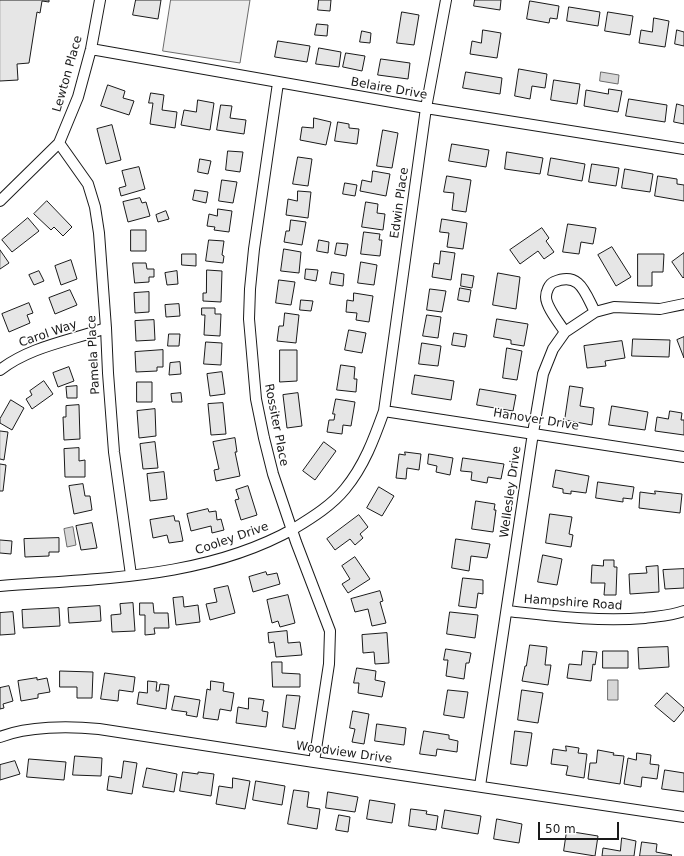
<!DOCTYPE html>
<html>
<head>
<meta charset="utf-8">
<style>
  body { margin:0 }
  #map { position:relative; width:684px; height:856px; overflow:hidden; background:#fff; font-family:"DejaVu Sans",sans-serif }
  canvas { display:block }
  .scale { position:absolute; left:538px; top:822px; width:81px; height:18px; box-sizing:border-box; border:2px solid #1a1a1a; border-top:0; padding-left:5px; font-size:12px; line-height:14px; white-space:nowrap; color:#1a1a1a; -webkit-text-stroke:3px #fff; paint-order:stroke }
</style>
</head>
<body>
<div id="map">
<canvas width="684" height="856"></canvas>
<div class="scale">50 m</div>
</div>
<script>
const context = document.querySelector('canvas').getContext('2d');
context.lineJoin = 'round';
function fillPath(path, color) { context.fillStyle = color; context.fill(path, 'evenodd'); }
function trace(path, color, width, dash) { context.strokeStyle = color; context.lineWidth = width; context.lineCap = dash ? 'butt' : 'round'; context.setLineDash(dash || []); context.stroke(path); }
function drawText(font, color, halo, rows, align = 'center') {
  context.font = font + ' "DejaVu Sans",sans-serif'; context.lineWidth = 3; context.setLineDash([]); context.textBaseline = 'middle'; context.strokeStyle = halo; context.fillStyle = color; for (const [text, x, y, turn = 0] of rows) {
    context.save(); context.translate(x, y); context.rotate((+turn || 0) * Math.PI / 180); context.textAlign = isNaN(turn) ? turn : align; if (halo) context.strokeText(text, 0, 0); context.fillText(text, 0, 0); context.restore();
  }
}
const built = new Path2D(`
  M171,0H250L240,63L163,51Z`);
fillPath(built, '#ededed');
trace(built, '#6a6a6a', 1);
const water = new Path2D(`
  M601,72L619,75L618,84L600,81Z
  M73,527L76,545L67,547L64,529Z
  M608,680H618V700H608Z`);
fillPath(water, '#d7d7d7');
trace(water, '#6a6a6a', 1);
const building = new Path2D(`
  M0,0H49V2L42,1L40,13L37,12L29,63L17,64L18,80L0,81Z
  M136,0H161L158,19L133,15Z
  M319,0H331L330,11L318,10Z
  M475,0H501L500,10L474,6Z
  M530,1L559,6L557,19L550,18L549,23L527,19Z
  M569,7L600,12L598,26L567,21Z
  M402,12L419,15L414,45L397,43Z
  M608,12L633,16L630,35L605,31Z
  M654,18L669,21L665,47L639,43L641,30L652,32Z
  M317,24L328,25L327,36L315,35Z
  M483,30L501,33L497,58L470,54L472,41L481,43Z
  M677,30L684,32V46L675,44Z
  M362,31L371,33L370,43L360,42Z
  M278,41L310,46L307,62L275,57Z
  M319,48L341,52L339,67L316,64Z
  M346,53L365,56L362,71L343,67Z
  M381,59L410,63L408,79L378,75Z
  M519,69L547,74L545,88L532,86L530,99L515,96Z
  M466,72L502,78L500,94L463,88Z
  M554,80L580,84L577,104L551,100Z
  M108,85L125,91L123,98L134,101L129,115L101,106Z
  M609,89L622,91L618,112L584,106L586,90L608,94Z
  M151,93L164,95L162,110L177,112L175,128L150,124L153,103H149Z
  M629,99L667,105L665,122L626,116Z
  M198,100L214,103L210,130L181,125L184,110L196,112Z
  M677,104L684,106V124L674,122Z
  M221,105L232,106L230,118L246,120L244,134L217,130Z
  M314,118L331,122L326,145L300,140L302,127L313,128Z
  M338,122L349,124V128L359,129L357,144L335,141Z
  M112,125L121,160L106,164L97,129Z
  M383,130L398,133L392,168L377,166Z
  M452,144L489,150L486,167L449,161Z
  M228,151L243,152L240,172L226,170Z
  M507,152L543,158L540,174L505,169Z
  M298,157L312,159L308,186L293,184Z
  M551,158L585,164L582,181L548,175Z
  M200,159L211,161L208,174L198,172Z
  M592,164L619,168L616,186L589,182Z
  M139,167L145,189L121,196L119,188L126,186L122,171Z
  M625,169L653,174L650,192L622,188Z
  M373,171L390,174L386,196L360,191L362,180L371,182Z
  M447,176L471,180L466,212L452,210L454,193L444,192Z
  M658,176L677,179V184L684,185V201L655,196Z
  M222,180L237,182L233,203L219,201Z
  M345,183L357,185L355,196L343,194Z
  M195,190L208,192L206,203L193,200Z
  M298,191L311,192L308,218L286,215L288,199L297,201Z
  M140,198L142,203L146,202L150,216L128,222L123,202Z
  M47,201L72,227L63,236L54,227L51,230L34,214Z
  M366,202L378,204L377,213L385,214L383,230L362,227Z
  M218,209L232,211L229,232L214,230L215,227L207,226L209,214L217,216Z
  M166,211L169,219L158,222L156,215Z
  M28,218L39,231L12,252L2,240Z
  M442,219L467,223L463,249L447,247L449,233L440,232Z
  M291,220L306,222L302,245L284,242L286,231H289Z
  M568,224L596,228L593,244L581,242L579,254L563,252Z
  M542,228L549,238L546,241L554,252L544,259L538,251L520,264L510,250Z
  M131,230H146V251H131Z
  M364,232L380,234L379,240H382L380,256L361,254Z
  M209,240L224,241L222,255L224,256L223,263L206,261Z
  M319,240L329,242L328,253L317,251Z
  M337,243L348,244L346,256L335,254Z
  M612,247L631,277L616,286L598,255Z
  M284,249L301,252L299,273L281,271Z
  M0,250L9,263L0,269Z
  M441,251L455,253L451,280L432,277L434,263L439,264Z
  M684,253V277L683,278L672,262Z
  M182,254H196V266L182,265Z
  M638,254H664L663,272H652V286H638Z
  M71,260L77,279L61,285L55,266Z
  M361,262L377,265L374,285L358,283Z
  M133,263H146L147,269H154V277H149V282L135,283Z
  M306,269L318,270L316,281L305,279Z
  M207,270L222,271L221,302L203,301V293H206Z
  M39,271L44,281L34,285L29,275Z
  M177,271L178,284L167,285L165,273Z
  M332,272L344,274L343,286L330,284Z
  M498,273L520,277L516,309L493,305Z
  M462,274L474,276L472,288L461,286Z
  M279,280L295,282L291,305L276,303Z
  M460,288L471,290L469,302L458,300Z
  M430,289L446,291L442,312L427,310Z
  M70,290L77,305L55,314L49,298Z
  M149,292V312L135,313L134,293Z
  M354,293L373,296L369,322L356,320L357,313L346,312L347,300L353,301Z
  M301,300L313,301L311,311L300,310Z
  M29,303L33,313L27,315L30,323L9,332L2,314Z
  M179,304L180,316L166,317L165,305Z
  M202,308H215V314H221L220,336L204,335L205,315H202Z
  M285,313L299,315L296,343L277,341L279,326H283Z
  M427,315L441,317L438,338L423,336Z
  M497,319L528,324L524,346L511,344V340L494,337Z
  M154,320L155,340L136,341L135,321Z
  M349,330L366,333L362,353L345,350Z
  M454,333L467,335L465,347L452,345Z
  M169,334H180L179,346H168Z
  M684,337V358L677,340Z
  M633,339L670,340L669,357L632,356Z
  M622,341L625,358L605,361L606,366L587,368L584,346Z
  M206,342L222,343L221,365L204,364Z
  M422,343L441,346L438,366L419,364Z
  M507,348L522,351L517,380L503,378Z
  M163,350V367H157V371L136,372L135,352Z
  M280,350H297V381L280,382Z
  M180,362L181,374L169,375L170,363Z
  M341,365L355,367L354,379H357L356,392L337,390Z
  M69,367L74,381L58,387L53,373Z
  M222,372L225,394L210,396L207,374Z
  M415,375L454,381L451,400L412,394Z
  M44,381L53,394L32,409L26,399L32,395L30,391Z
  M137,382H152V402H137Z
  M77,386V398H67L66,387Z
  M570,386L583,388L580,406L594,408L592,425L565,420Z
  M480,389L516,395L513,411L477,405Z
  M181,393L182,402H172L171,394Z
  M298,393L302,426L287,428L283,395Z
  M336,399L355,402L351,426L343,425L342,434L327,432L329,420H334L335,414H333Z
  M11,400L24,408L12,430L0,423V419Z
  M223,403L226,434L211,435L208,404Z
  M79,405L80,439L64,440L63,417H66V406Z
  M612,406L648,412L645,430L609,425Z
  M155,409L156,436L139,438L137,411Z
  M670,411L682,413L681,420H684V435L655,431L657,417L668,419Z
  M0,431L8,432L4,460L0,459Z
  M235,438L237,452H235L240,476L216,481L214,470L219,469L213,442Z
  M155,442L158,468L143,469L140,444Z
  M324,442L336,451L315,480L303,471Z
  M79,448V461L85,460V477H65L64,449Z
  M405,452L421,454L419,470L407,468L406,479L396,478L399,454L405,455Z
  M429,454L453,458L450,475L436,472L437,466L428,464Z
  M463,458L504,464L501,479L488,477L487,483L471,480L472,472L461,471Z
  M0,464L6,465L3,491H0Z
  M556,470L589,476L586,493L571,491V494L563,493V489L553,487Z
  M164,472L167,499L150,501L147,474Z
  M598,482L634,487L632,499L623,498V502L596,498Z
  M83,484L85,496H90L92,510L74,514L69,486Z
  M248,486L257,515L241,520L235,500L239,499L236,490Z
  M379,487L394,496L382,516L367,508Z
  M655,491L682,494L680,513L639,508L640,492L655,494Z
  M476,501L495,504L494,510H496L493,532L472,529Z
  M208,509L209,512L216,511L217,520L221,519L224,530L212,533L211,526L191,531L187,514Z
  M550,514L572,517L569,534L573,535L571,547L546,543Z
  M359,515L368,527L360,534L363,538L355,545L350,539L335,550L327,539Z
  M174,516L175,521H179L183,541L169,543L167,535L153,538L150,520Z
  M92,523L97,548L81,550L76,526Z
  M59,538V552H49V556L25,557L24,539Z
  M456,539L490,544L487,558L471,556L469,571L452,568Z
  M0,540L12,541L11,554L0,553Z
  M543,555L562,559L557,585L538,582Z
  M355,557L370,579L348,593L342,584L350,579L342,566Z
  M604,560H614V567H617L616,595H604L605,583H591L592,565L603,566Z
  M658,566L659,592L630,594L629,574L647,573L646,567Z
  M684,569V588L665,589L663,570Z
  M266,572L267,575L277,573L280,584L253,592L249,577Z
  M463,578L483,580V594L478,593L476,608L459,606Z
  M228,586L235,613L210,620L206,604L217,602L214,589Z
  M380,591L383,601L380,602L386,623L372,626L368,609L355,612L351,599Z
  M288,595L295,623L280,627L278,621L272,623L267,600Z
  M183,597L184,607L198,605L200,622L176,625L173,598Z
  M133,603L135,631L112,632L111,615L121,614L120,604Z
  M140,603H153L154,613H168L169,628H154L155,634L145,635V615H140Z
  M100,606L101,621L69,623L68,608Z
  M59,608L60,626L23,628L22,610Z
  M13,612L15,634L0,635V613Z
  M450,612L478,615L475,638L447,634Z
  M287,631L288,643L300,642L302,655L276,657L274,642L269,643L268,633Z
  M387,633L389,663L375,664L374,652L363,653L362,635Z
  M530,645L547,647L545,665H551L548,685L522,681L525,666H526Z
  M668,647L669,667L639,669L638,648Z
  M446,649L471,653L469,663H466L464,679L446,676L448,660H444Z
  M583,651L597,652L595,665L593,664L591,681L567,678L569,664L581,665Z
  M603,651H628V668H603Z
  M272,662H282V673L300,674V687H273Z
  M357,668L376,671L375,680L385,682L382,697L358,693L359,683H354Z
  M60,671L93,672L92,698H77V687H60Z
  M105,673L135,677L133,692L119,690L118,701L101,699Z
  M37,678V680L47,678L50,692L38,694V698L21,701L18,681Z
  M148,681L157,682L156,691H159L160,684L169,685L166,709L137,704L139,692L147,693Z
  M211,681L224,683L223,691L234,693L231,711L220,709L218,720L203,718L207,689L210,690Z
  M9,686L13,701L3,704L4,708L0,709V688Z
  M448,690L468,692L464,718L444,715Z
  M522,690L543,693L538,723L518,720Z
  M667,693L684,708V710L674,722L655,706Z
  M287,695L300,696L295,729L283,727Z
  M175,696L200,700L197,717L186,715L187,712L172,710Z
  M249,698L264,700L262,711L268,712L266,727L236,723L238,707L248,709Z
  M353,711L369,714L364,744L352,742L355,729L350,728Z
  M377,724L406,728L404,745L375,741Z
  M424,731L449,735V739L458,741L457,752L437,749L436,756L420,754Z
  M515,731L532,733L527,766L511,764Z
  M566,746L579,748L578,753L587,754L584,778L566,775L568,766L551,764L553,749L566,751Z
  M598,750L614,753L613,755L624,756L620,784L588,779L590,763H596Z
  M637,753L651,755L650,764L659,765L657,779L642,777L641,787L624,784L628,758L636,760Z
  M75,756L102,758L101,776L73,775Z
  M29,759L66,762L64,780L27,777Z
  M15,761L20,774L0,780V765Z
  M124,761L137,763L132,794L107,790L109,776L121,778Z
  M147,768L177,774L174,792L143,787Z
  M665,770L684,773V792L662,789Z
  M183,772L198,774V772L214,774L211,796L180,791Z
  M233,778L250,781L245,809L216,804L219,786L232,788Z
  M256,781L285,786L282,805L253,800Z
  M294,790L309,792L307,807L320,809L317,829L288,824Z
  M328,792L358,797L355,812L326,808Z
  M370,800L395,804L392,823L367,819Z
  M411,809L427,811L426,814L438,816L436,830L409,826Z
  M445,810L481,816L478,834L442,828Z
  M339,815L350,817L348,832L336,830Z
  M497,819L522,824L519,843L494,839Z
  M567,831L598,836L595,856L564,851Z
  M622,838L636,841L634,856H602L603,848L620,851Z
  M642,842L657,844L656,852L672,855L671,856H640Z`);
fillPath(building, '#e6e6e6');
trace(building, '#1a1a1a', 1);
const minor = new Path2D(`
  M91,49L426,108L684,149
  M278,83L254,249L250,289L249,319L256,399L264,438L273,474L296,542L330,631L329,664L314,762
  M59,143L88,184L95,207L99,233L106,328L108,373L114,452L131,575
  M0,201L59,143L78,97L91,49L100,0
  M565,332C560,324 546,307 546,297C546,292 549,284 554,282C580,271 585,293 595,312
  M0,370C31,346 70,341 106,328
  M384,411L684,457
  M0,586C100,578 205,579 295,528C313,517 332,505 345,489C364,466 374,439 384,411L426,108L446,0
  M507,611C553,616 599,622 645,618C658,616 671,616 684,611
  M0,737C28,726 69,726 99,729L314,762L684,817
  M480,786L533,433L543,374L553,349L565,332L595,312L614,307L660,309L684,304`);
trace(minor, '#1a1a1a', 12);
trace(minor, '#fff', 10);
drawText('12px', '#1a1a1a', '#fff', [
  ["Lewton Place",68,74,-74],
  ["Belaire Drive",389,89,10],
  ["Edwin Place",400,203,-82],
  ["Carol Way",48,334,-19],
  ["Pamela Place",94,355,-93],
  ["Hanover Drive",536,420,9],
  ["Rossiter Place",276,425,79],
  ["Wellesley Drive",511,492,-82],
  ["Cooley Drive",232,539,-19],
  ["Hampshire Road",573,603,4],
  ["Woodview Drive",344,753,8]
]);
</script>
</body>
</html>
